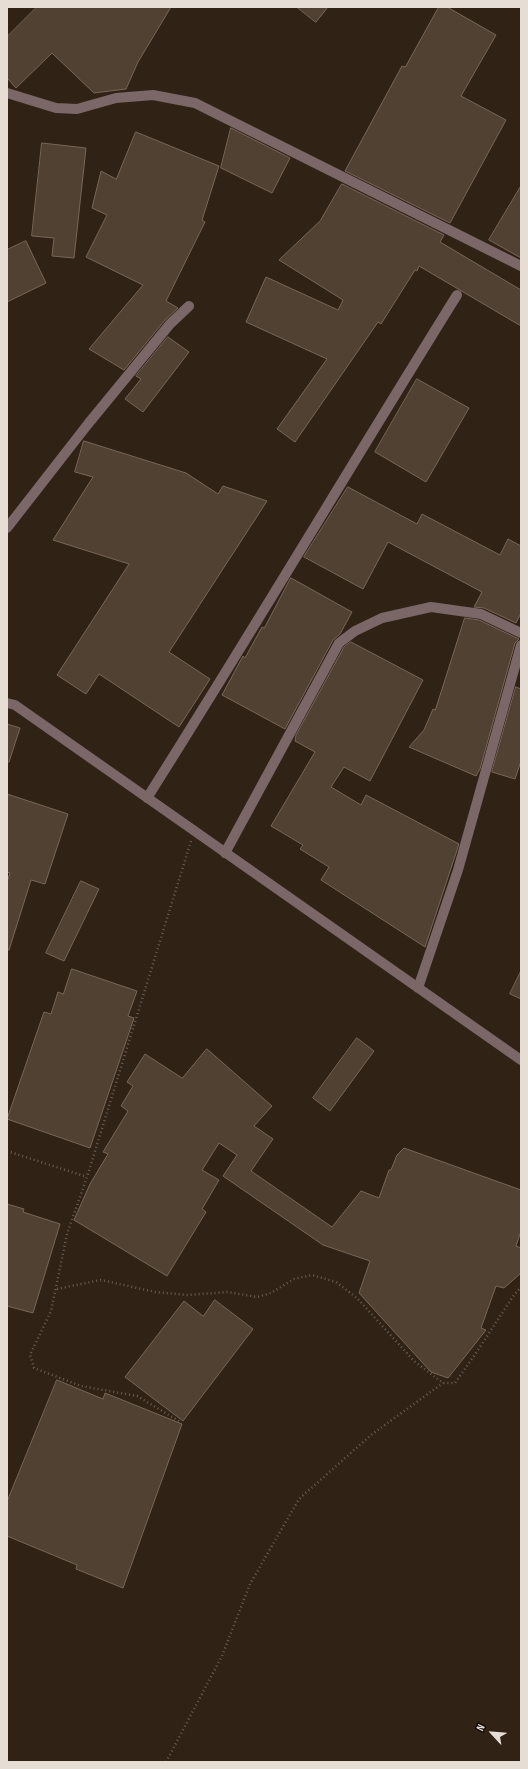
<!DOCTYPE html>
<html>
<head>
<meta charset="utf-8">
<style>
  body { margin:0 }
  #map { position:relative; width:528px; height:1769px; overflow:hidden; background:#302215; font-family:"Sofia Sans Condensed",sans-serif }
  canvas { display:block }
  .frame { position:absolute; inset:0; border:8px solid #e6ddd4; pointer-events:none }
  .north { position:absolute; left:472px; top:1713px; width:40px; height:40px; -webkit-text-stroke:3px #130d07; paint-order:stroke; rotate:296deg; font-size:11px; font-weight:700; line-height:16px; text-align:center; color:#e6ddd4 }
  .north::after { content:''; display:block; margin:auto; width:14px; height:18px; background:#e6ddd4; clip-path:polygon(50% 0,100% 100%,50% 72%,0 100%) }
</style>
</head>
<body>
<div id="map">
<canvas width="528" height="1769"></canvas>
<div class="frame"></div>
<div class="north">N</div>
</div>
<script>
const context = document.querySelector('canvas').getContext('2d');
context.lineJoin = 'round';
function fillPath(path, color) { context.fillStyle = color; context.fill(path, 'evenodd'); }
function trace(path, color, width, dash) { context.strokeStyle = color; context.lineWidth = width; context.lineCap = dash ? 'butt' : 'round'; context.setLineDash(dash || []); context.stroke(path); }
const building = new Path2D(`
  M37,7H171L138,62L126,89L94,93L52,53L16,88L7,78V37Z
  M297,7H328L316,22Z
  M439,7H447L496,35L461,96L506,120L450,223L345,171L402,66L405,67Z
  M231,128L290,158L272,193L221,168Z
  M136,132L219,166L202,220L205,222L166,301L178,308L165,320L124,370L89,349L143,285L86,257L107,215L92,208L101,171L116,179Z
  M42,143L86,148L74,258L52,256L54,238L32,236Z
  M342,184L444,235L440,242L521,290V326L419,266L417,271L415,270L381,324L378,322L295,442L277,429L327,359L246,322L266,277L338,310L343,300L279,260L320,221Z
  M521,186V258L489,240Z
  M26,241L46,283L7,302V250Z
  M168,337L189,352L143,412L125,399L141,379L136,376Z
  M417,379L469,408L426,482L375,452Z
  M84,441L186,473L218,494L223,486L267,501L169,652L210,679L179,727L99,674L86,694L57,675L129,564L53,540L93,477L75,472Z
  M348,487L417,524L422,514L500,555L508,539L521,546V613L516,623L484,608L474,607L482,592L388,542L363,589L304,557Z
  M291,578L352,612L340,634L333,640L285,729L222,695L243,656L245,658L262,627L264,628Z
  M465,618L479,620L519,639L515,643L480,769L476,776L409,747L424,730L433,709L435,710Z
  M351,642L423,680L370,781L344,767L331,787L361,805L366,795L459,844L425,947L321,880L329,867L300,849L303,845L271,826L315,752L295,741L296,735L344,647Z
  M516,687L521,689V761L515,779L492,772Z
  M7,724L20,728L9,762H7Z
  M7,794L68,814L45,884L31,880L9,950H7V882L10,873L7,872Z
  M81,881L99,889L64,961L46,953Z
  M72,969L137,991L128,1016L134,1018L90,1148L7,1119L44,1012L51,1014L58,992L63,994Z
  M521,971V999L510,994Z
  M357,1038L374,1051L330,1111L313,1098Z
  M207,1049L272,1106L254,1126L273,1139L251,1171L332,1227L361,1191L379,1198L389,1170H391L397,1155L404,1148L521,1190V1231L516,1246L521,1248V1273L504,1288L496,1286L481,1328L486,1330L448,1378L431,1372L359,1293L370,1261L323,1245L223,1176L237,1155L219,1143L202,1170L219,1180L202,1209L206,1212L167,1276L74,1220L90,1184L108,1154L103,1152L128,1111L121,1106L133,1086L127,1082L145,1054L182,1078Z
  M7,1204L24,1209L23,1212L60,1224L33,1313L7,1306Z
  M215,1300L253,1329L183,1421L125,1377L184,1301L203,1316Z
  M57,1380L103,1399L105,1393L182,1424L123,1588L76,1569L77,1565L7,1536V1502Z`);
fillPath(building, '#514133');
trace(building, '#786759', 1);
trace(new Path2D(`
  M7,1151L87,1177
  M57,1289L101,1280L155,1292L187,1295L228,1292L257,1297L271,1293L294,1279L312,1275L336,1282L357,1298L414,1361L443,1383H455L476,1353L514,1295L521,1287
  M179,1421L137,1396L81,1386L34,1368L30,1355L51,1311L67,1234L87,1177L191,841
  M166,1762L222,1656L250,1584L299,1499L371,1435L443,1383`), '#6b5e53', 2.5, [1, 3]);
trace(new Path2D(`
  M7,93L56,108L77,109L116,98L153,95L195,103L521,266
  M7,528L88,424L170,324L189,306
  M7,703L15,705L521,1060
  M147,798C252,632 353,462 457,295
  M225,853L339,643L355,631L382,618L431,607L481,614L521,633
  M418,988L458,870L521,645`), '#7b6668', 10);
</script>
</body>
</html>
